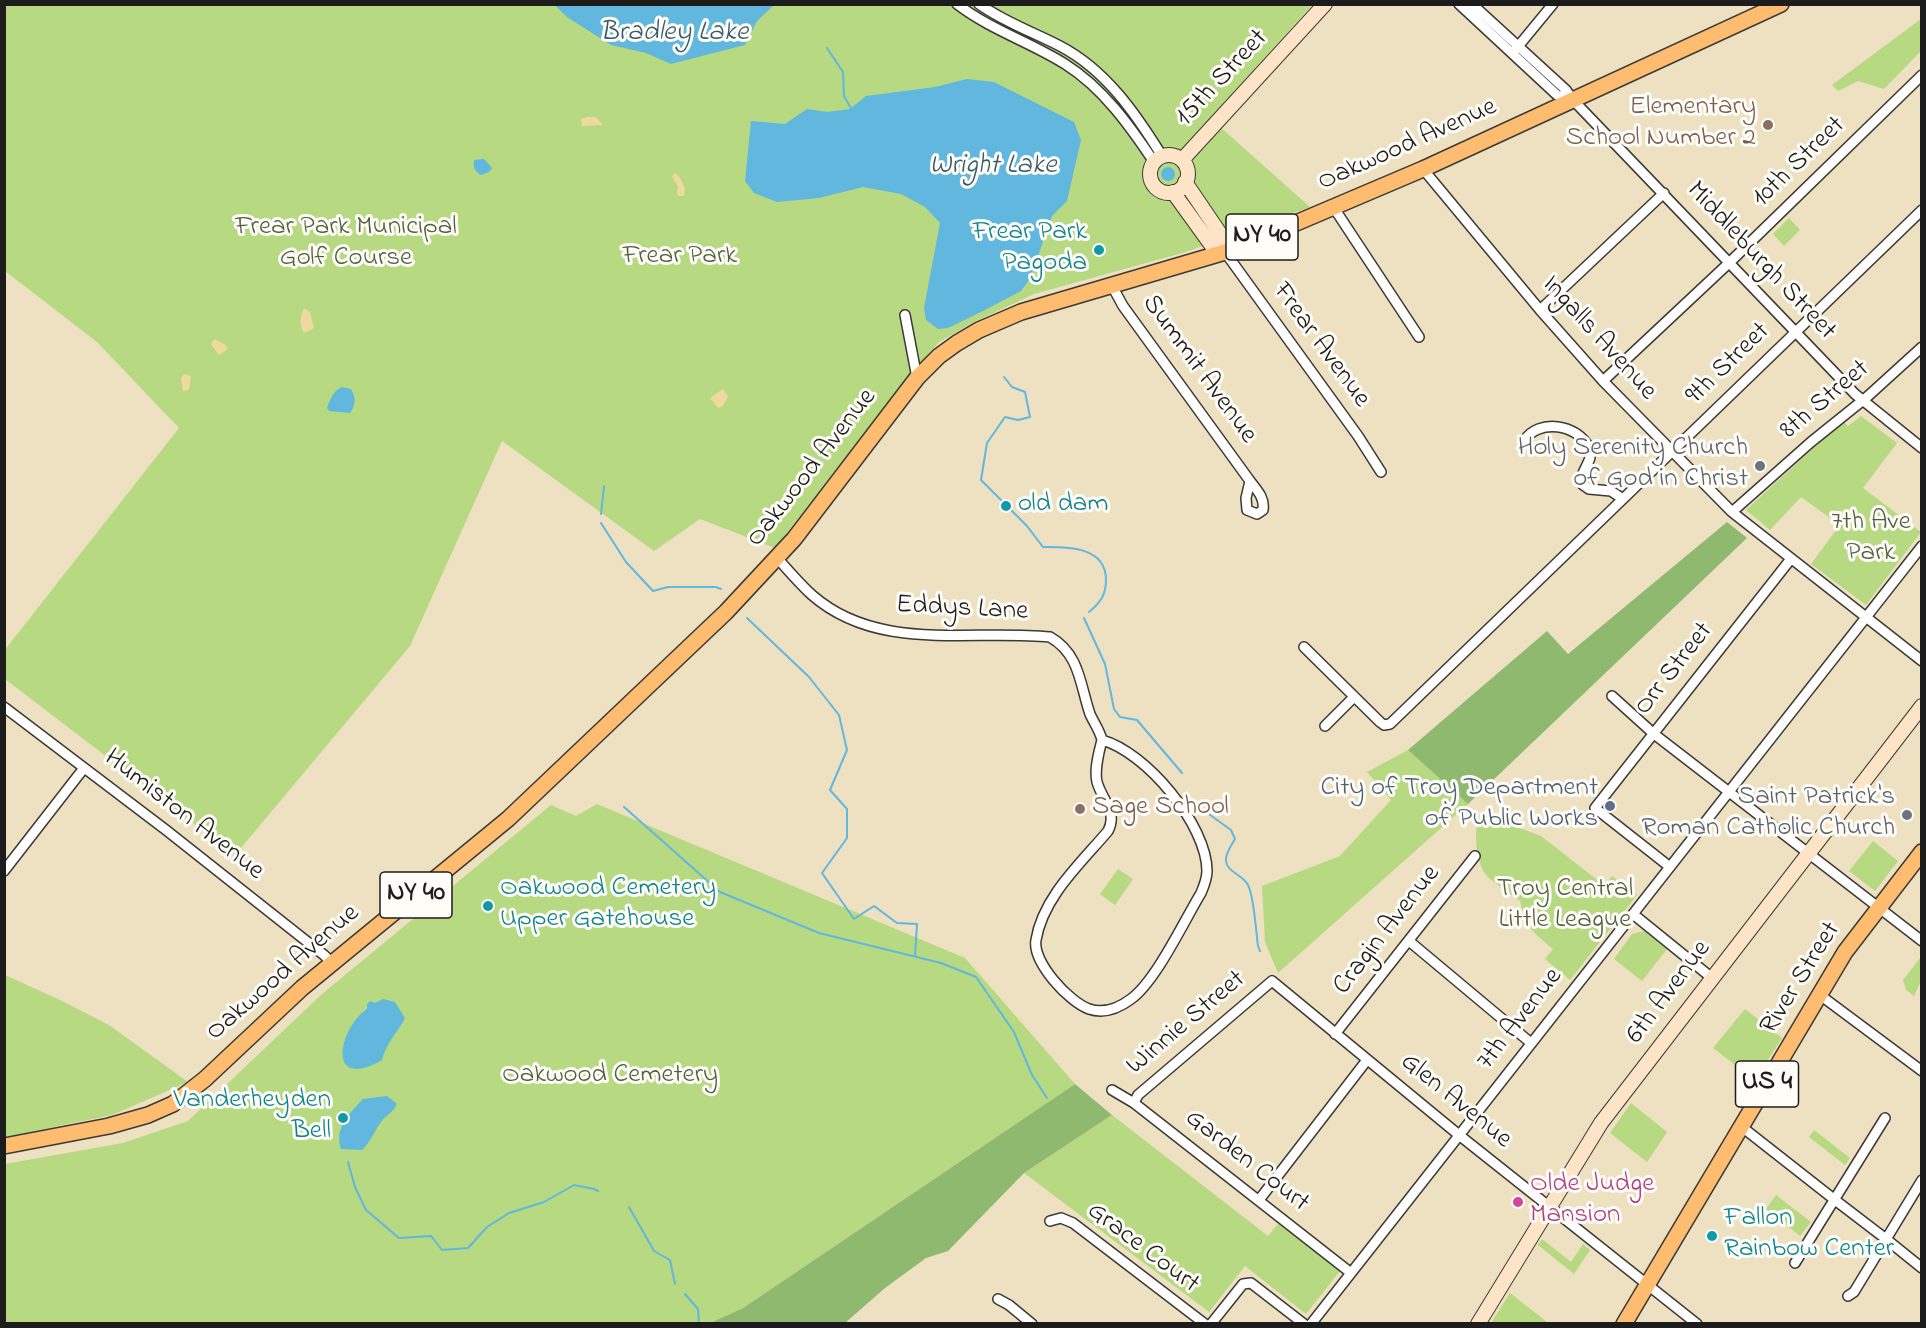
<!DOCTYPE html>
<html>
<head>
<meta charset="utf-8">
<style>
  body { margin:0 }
  #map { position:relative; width:1926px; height:1328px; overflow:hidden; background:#ede1c2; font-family:"Indie Flower",sans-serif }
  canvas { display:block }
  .frame { position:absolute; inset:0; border:6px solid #1c1c1c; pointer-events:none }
</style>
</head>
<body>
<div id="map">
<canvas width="1926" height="1328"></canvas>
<div class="frame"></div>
</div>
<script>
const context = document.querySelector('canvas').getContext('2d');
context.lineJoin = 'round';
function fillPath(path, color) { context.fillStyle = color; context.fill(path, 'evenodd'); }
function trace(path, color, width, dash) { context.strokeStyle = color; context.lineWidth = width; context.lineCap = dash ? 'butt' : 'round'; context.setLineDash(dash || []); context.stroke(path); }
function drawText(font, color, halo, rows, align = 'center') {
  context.font = font + ' "Indie Flower",sans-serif'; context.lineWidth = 6; context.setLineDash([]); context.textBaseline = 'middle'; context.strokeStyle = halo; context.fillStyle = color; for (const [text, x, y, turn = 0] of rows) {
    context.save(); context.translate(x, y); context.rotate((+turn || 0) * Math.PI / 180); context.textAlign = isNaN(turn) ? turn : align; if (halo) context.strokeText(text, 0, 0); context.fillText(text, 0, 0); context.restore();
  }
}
fillPath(new Path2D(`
  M5,5H1312L1210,118L1310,207L1186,252L1034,294L974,322L939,342L893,395L775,548L700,519L654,551L502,441L410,646L235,855L5,679L4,651L179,428L97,342L5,271Z
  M1921,19V51L1884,89L1858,81L1838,91L1832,85Z
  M1789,218L1800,230L1784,246L1773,234Z
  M1861,416L1897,443L1863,488L1921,532L1866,605L1811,564L1840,525L1801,497L1770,530L1746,510L1843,421L1848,426Z
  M1408,750L1468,804L1278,973L1265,942L1262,886L1340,856L1391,800L1367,772Z
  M597,804L965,958L1075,1084L743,1308L710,1323L5,1324V1164L123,1143L188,1121L322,994L551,805L576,816Z
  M1482,814L1541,836L1605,886L1612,876L1637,895L1570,980L1545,959L1553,949C1533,932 1526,928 1520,901C1512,894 1489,881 1484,872C1476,858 1472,827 1482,814Z
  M1873,841L1898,861L1875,891L1849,871Z
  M1118,869L1133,879L1115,905L1100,894Z
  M1644,931L1667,949L1642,981L1614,959L1632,934Z
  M1921,957V981L1914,996L1906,990L1903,980Z
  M5,975L60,1000L109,1025L188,1082L112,1115L5,1137Z
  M1745,1009L1782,1038L1755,1080L1713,1048Z
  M1631,1103L1667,1132L1647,1162L1610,1133Z
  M1112,1115L1268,1236L1279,1223L1340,1271L1306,1314L1245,1266L1209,1312L1024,1173Z
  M1814,1130L1850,1158L1845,1165L1809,1137Z
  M1776,1195L1811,1222L1800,1236L1766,1209Z
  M1542,1239L1571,1262L1583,1244L1590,1250L1574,1274L1538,1245Z
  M1510,1293L1547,1322L1546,1323H1491Z`), '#b6d982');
fillPath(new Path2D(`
  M1727,522L1747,538L1468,804L1408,750L1547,631L1568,654Z
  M1075,1084L1112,1115L1024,1173L948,1251L926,1258L885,1288L845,1323H710L743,1308Z`), '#90b970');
fillPath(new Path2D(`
  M587,117H596L603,125L582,126L581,119Z
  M675,173C681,177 687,189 684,196H679L677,193L678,187L672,176Z
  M304,308L310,312L314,328L304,333C299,324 300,317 304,308Z
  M214,339L224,344L228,349L219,355L211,344Z
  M184,374L191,376L189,390L183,391L181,378Z
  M723,389L728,397L723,406L718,408L710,398Z`), '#eeda9e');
fillPath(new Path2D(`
  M555,5H774L757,21L745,45L671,64L646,53L611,45L567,17Z
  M967,79L994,82L1074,122L1081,140L1067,201L1052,216L1030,279L1021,291L985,310L948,328L938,329L926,320L924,308L940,223L925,207L901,194L863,187L819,198L777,202L754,193L745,181L751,121L785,124L807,109L827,112L850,109L866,96L935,87Z
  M484,159L492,168L489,172L481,175C475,172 473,167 474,160Z
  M1161 174a7 7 0 1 1 14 0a7 7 0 1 1-14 0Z
  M342,387L351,389C356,398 356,404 350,413L329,411L327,408C330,400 333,391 342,387Z
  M383,999L395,1002L405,1018C398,1032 386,1043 382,1060C327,1092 337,1030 367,1009V1004L370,1001L375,1003Z
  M387,1096L397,1104C392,1114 387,1114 381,1122C374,1131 371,1142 362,1150L341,1149C334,1128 349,1114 363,1099Z`), '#62b7de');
trace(new Path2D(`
  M827,48L843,72L844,96L852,110
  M1004,377L1012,387L1025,392L1030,417L1018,420L1005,417L987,443L981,480L1027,526L1043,547C1067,547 1106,546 1106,580C1106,595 1100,603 1089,612
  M601,514L604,486
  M601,523L626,562L653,591L668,587H716L721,589
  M747,618L809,677L839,715L847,750L830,790L847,809V838L822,873L854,919L874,906L897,923L917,924L915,956
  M1084,618L1105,664L1114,709L1120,717L1137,720L1182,773
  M624,807L720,892L819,933L941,963L976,977L1014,1032L1032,1075L1047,1098
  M1199,807L1231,830L1235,839C1231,846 1225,854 1226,861C1227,872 1243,875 1248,885C1254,896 1256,932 1258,946L1260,951
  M348,1162L355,1187L366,1210L399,1238L431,1236L442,1250L468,1248L487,1227L509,1213L544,1202L574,1185L594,1189L598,1191
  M629,1207L654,1251L670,1260L675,1284
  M685,1294L698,1309L699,1324`), '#62b7de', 2);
const street = new Path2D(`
  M957,4C991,30 1030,42 1065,64C1103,88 1130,126 1154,162
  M979,4C1004,22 1033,32 1060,46C1106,70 1136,114 1162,156
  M1459,4L1557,95L1573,100
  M1472,4L1566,90L1573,100L1855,394L1922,448
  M1516,49L1553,4
  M1423,169L1540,310L1603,381L1732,512L1922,661
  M1334,208L1419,337
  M1225,252L1358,436L1381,472
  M1111,284L1123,306L1250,481L1246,498L1247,510L1257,514L1263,510C1265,498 1257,490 1250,481
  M1540,310L1664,193
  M905,315L917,378
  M1603,381L1730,262L1922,75
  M1524,441C1538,418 1578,424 1589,448C1595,461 1579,470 1582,484L1589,489L1611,491L1623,499
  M1732,512L1811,442L1867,397L1922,347
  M778,559C789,571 800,584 812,595C878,653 971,629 1050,637C1080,654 1080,685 1090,714C1094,723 1100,731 1102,740
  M1304,647L1380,722L1384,725L1390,724L1922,210
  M1612,696L1654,734L1922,941
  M4,707L166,830L324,955L332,963
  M1325,726L1354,697
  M1102,740C1146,752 1207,825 1207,871C1207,879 1204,886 1201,893C1184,921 1156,981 1131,999C1119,1008 1104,1014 1089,1009C1069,1002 1032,962 1036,940C1043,897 1081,863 1108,831C1118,812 1102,800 1097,782C1094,769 1099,752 1102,740Z
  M1670,867L1595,808L1790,560
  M4,871L84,768
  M1633,914L1712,978
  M1409,941L1531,1043
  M1820,995L1922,1071
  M1335,1034L1475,856
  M1112,1090L1134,1103L1351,1273
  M1134,1103L1138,1095L1272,981L1459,1135L1697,1324
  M1742,1127L1835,1200L1886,1239L1922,1268
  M1259,1200L1367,1060
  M1050,1221L1061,1218L1073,1223L1205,1324
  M1795,1263L1885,1118
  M1848,1296L1854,1292L1922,1180
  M998,1299L1009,1305L1032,1324
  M1211,1324L1243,1284L1251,1283L1304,1324
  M1311,1324L1922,546`);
const secondary = new Path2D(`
  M1150 174a19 19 0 1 1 38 0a19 19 0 1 1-38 0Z
  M1182,160L1325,4
  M1173,192L1212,246L1225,252V241L1185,182
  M1478,1324L1601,1123L1922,706`);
const primary = new Path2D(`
  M4,1146L109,1126L148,1115L173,1104L205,1079L302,988L508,819L726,612L794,539L917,378L939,356L957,343L979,330L1021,312L1225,252L1256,240L1423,169L1781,4
  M1624,1324L1845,952L1922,852`);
trace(street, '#3b3a35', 12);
trace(secondary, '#3b3a35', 16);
trace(primary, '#3b3a35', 18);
trace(street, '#fff', 9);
trace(secondary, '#fee4c6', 14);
trace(primary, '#fdbc70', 15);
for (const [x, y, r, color] of [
  [1768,125,6,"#8d6e63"],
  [1099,250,6,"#0f9aa8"],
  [1760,466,6,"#6b7280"],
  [1006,506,6,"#0f9aa8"],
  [1610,806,6,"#5c6f8a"],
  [1080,809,6,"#8d6e63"],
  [1907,815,6,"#6b7280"],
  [488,906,6,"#0f9aa8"],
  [343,1118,6,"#0f9aa8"],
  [1518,1202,6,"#d1479c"],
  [1712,1236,6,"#0f9aa8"]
]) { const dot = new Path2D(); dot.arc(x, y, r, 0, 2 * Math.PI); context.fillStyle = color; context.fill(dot); trace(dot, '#fdfcf7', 2); }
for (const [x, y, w] of [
  [1262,237,72],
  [416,895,72],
  [1767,1084,63]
]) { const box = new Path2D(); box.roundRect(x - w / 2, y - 23, w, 46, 4.5); context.fillStyle = '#fdfcf7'; context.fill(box); trace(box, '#1c1c1c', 1.5); }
drawText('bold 26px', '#1c1c1c', null, [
  ["NY 40",1262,237],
  ["NY 40",416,895],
  ["US 4",1767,1084]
]);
drawText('27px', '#1c1c1c', '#fdfcf7', [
  ["15th Street",1223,79,-47],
  ["Oakwood Avenue",1408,146,-24],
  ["10th Street",1800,163,-44],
  ["Middleburgh Street",1760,262,47],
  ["Ingalls Avenue",1598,339,48],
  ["Frear Avenue",1320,346,54],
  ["9th Street",1729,365,-44],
  ["Summit Avenue",1198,370,54],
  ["8th Street",1826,401,-40],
  ["Oakwood Avenue",813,469,-52],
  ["Eddys Lane",962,610,3],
  ["Orr Street",1675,670,-52],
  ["Humiston Avenue",183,816,38],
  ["Cragin Avenue",1388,931,-52],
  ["Oakwood Avenue",284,974,-41],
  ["River Street",1802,979,-58],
  ["6th Avenue",1670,993,-53],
  ["7th Avenue",1521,1020,-52],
  ["Winnie Street",1187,1024,-40],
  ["Glen Avenue",1455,1102,39],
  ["Garden Court",1246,1162,38],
  ["Grace Court",1142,1249,37]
]);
drawText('27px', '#785e54', '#fdfcf7', [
  ["Elementary",1756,109],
  ["School Number 2",1756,140],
  ["Sage School",1092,809,"left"]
], 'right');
drawText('27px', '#525e40', '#fdfcf7', [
  ["Frear Park Municipal",346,229],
  ["Golf Course",346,260],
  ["Frear Park",680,258],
  ["7th Ave",1871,524],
  ["Park",1871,555],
  ["Troy Central",1565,891],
  ["Little League",1565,922],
  ["Oakwood Cemetery",610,1077]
]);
drawText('27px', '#0d838f', '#fdfcf7', [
  ["Frear Park",1087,234,"right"],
  ["Pagoda",1087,265,"right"],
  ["old dam",1018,506],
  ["Oakwood Cemetery",500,890],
  ["Upper Gatehouse",500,921],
  ["Vanderheyden",331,1102,"right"],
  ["Bell",331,1133,"right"],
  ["Fallon",1724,1220],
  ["Rainbow Center",1724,1251]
], 'left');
drawText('27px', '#5b616d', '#fdfcf7', [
  ["Holy Serenity Church",1748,450],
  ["of God in Christ",1748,481],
  ["Saint Patrick's",1895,799],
  ["Roman Catholic Church",1895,830]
], 'right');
drawText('27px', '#4e5e75', '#fdfcf7', [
  ["City of Troy Department",1598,790],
  ["of Public Works",1598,821]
], 'right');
drawText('27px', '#b23c85', '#fdfcf7', [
  ["Olde Judge",1530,1186],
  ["Mansion",1530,1217]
], 'left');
drawText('italic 28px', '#385a6a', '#fdfcf7', [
  ["Bradley Lake",674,34],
  ["Wright Lake",993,167]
]);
</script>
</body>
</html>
